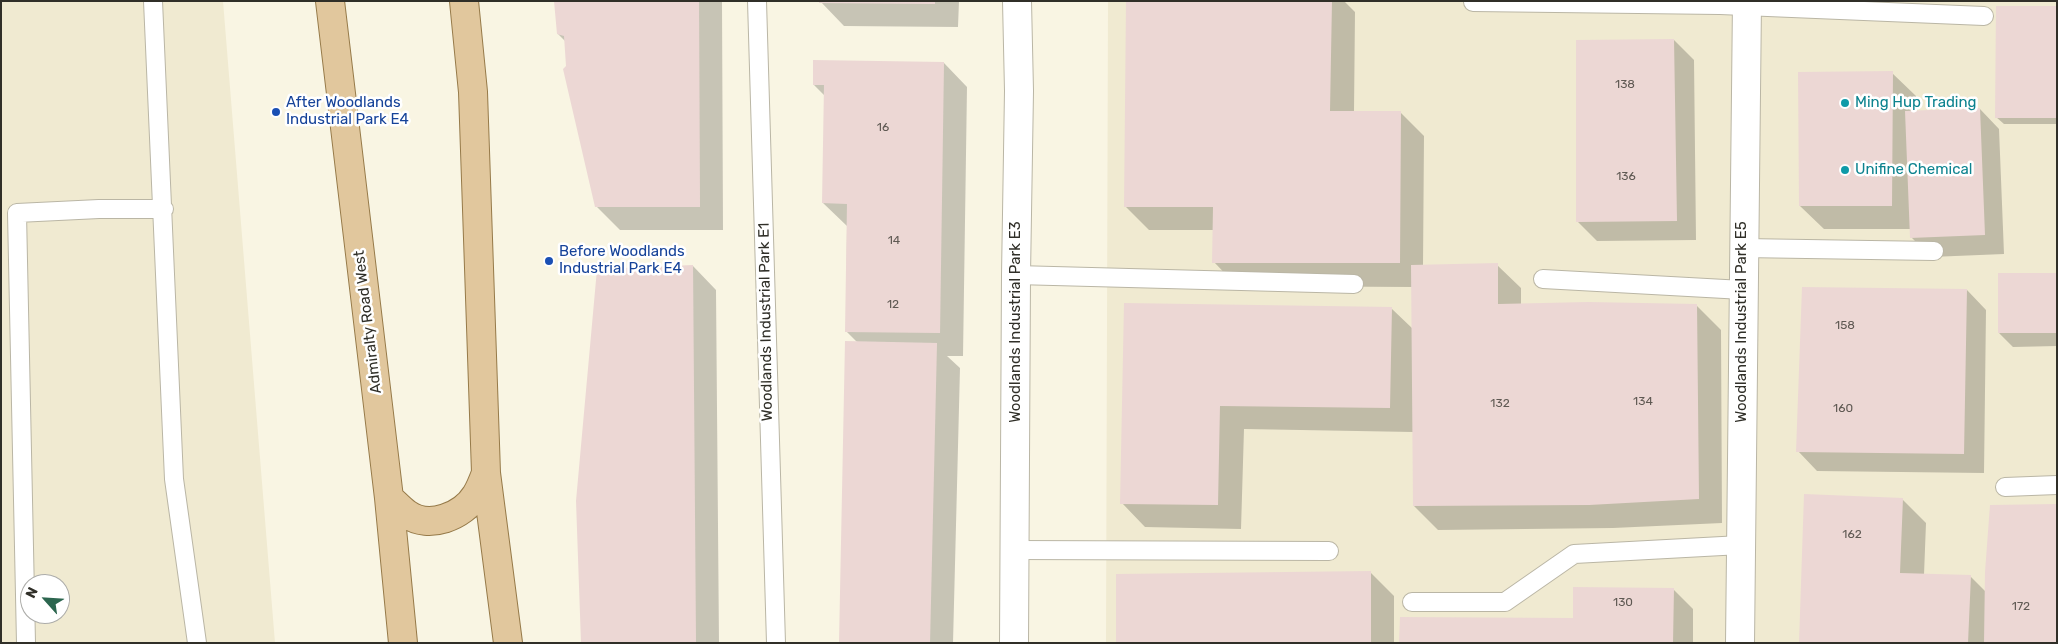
<!DOCTYPE html>
<html>
<head>
<meta charset="utf-8">
<style>
  body { margin:0 }
  #map { position:relative; width:2058px; height:644px; overflow:hidden; background:#f9f5e3; font-family:Rubik,sans-serif }
  canvas { display:block }
  .frame { position:absolute; inset:0; border:2px solid #302f28; pointer-events:none }
  .north { position:absolute; left:20px; top:574px; width:50px; height:50px; box-sizing:border-box; background:#fff; border:1px solid #acaca9; border-radius:50%; rotate:296deg; font-size:14px; font-weight:700; line-height:20px; text-align:center; color:#302f28 }
  .north::after { content:''; display:block; margin:auto; width:18px; height:22px; background:#2c664f; clip-path:polygon(50% 0,100% 100%,50% 72%,0 100%) }
</style>
</head>
<body>
<div id="map">
<canvas width="2058" height="644"></canvas>
<div class="frame"></div>
<div class="north">N</div>
</div>
<script>
const context = document.querySelector('canvas').getContext('2d');
context.lineJoin = 'round';
function fillPath(path, color) { context.fillStyle = color; context.fill(path, 'evenodd'); }
function trace(path, color, width, dash) { context.strokeStyle = color; context.lineWidth = width; context.lineCap = dash ? 'butt' : 'round'; context.setLineDash(dash || []); context.stroke(path); }
function drawText(font, color, halo, rows, align = 'center') {
  context.font = font + ' Rubik,sans-serif'; context.lineWidth = 5; context.setLineDash([]); context.textBaseline = 'middle'; context.strokeStyle = halo; context.fillStyle = color; for (const [text, x, y, turn = 0] of rows) {
    context.save(); context.translate(x, y); context.rotate((+turn || 0) * Math.PI / 180); context.textAlign = isNaN(turn) ? turn : align; if (halo) context.strokeText(text, 0, 0); context.fillText(text, 0, 0); context.restore();
  }
}
fillPath(new Path2D(`
  M1,1H223L275,643H1ZM30,584H60V614H30Z
  M1108,1H2057V643H1106Z`), '#f0ead1');
fillPath(new Path2D(`
  M555,1H722L723,230H620L596,206L567,66L566,42L558,34Z
  M820,1H959L958,27L844,26Z
  M1127,1H1344L1355,12L1354,112H1400L1424,136L1423,266L1497,265L1521,288V305L1697,306L1721,330L1722,523L1613,528L1438,530L1414,506L1413,432L1244,429L1241,529L1145,527L1122,503L1126,304L1392,309L1413,329L1412,287L1237,286L1214,262V230H1149L1125,206Z
  M2057,7V124H2004L1996,117Z
  M1674,40L1694,60L1696,240L1597,241L1577,221Z
  M944,63L967,87L963,356H947L960,368L953,643H840L858,343L846,331L847,226L823,203L825,96L814,85Z
  M1892,73L1916,96V112L1980,109L1999,129L2004,254L1931,257L1911,237V229H1824L1800,206Z
  M693,266L716,290L719,643H582Z
  M2057,274V346L2013,347L1999,333Z
  M1967,290L1986,310L1984,473L1817,471L1798,451Z
  M1902,499L1926,523L1924,575L1970,576L1986,592L2057,643H1800Z
  M1370,572L1394,596V643H1118Z
  M1673,589L1693,609V643H1401L1572,619Z`), '#0003');
fillPath(new Path2D(`
  M554,1H699L700,207H595L563,69L566,66L564,36L557,34Z
  M819,1H935V4L819,3Z
  M1126,1H1332L1330,111H1401L1400,263H1212L1213,207H1124Z
  M1996,6H2057V118H1995Z
  M1674,39L1677,221L1576,222V40Z
  M813,60L944,62L940,333L845,332L847,204L822,203L824,85H813Z
  M1893,71L1892,206H1799L1798,72Z
  M1980,108L1985,235L1910,238L1905,111Z
  M1498,263V304L1588,302L1697,304L1699,499L1589,505L1413,506L1411,265Z
  M693,265L696,643H581L576,501L597,269Z
  M1998,273H2057V333H1998Z
  M1802,287L1967,289L1964,454L1796,452Z
  M1124,303L1392,307L1390,408L1220,406L1218,505L1120,504Z
  M845,341L937,343L930,643H839Z
  M1804,494L1903,498L1900,573L1971,575L1968,643H1799Z
  M2057,504V643H1984L1985,572L1990,505Z
  M1371,571V643H1116V574Z
  M1573,587L1674,588L1673,643H1399L1400,617L1573,618Z`), '#ecd7d4');
const service = new Path2D(`
  M153,1L174,479L197,643
  M757,1L776,643
  M1473,2L1720,5L1984,16
  M1743,248L1934,251
  M1016,275L1354,284
  M1543,279L1743,290
  M2005,487L2057,485
  M1014,550L1329,551
  M1412,602H1505L1574,554L1741,545
  M26,643L17,213L99,209H164`);
const minor = new Path2D(`
  M1014,643L1016,275L1019,91L1017,1
  M1740,643L1747,1`);
const primary = new Path2D(`
  M330,1L389,498L403,643
  M464,1L473,92L486,473L508,643
  M389,498C395,503 400,509 407,514C429,530 463,516 476,495C480,489 483,481 486,473`);
trace(service, '#bab6a5', 20);
trace(minor, '#bab6a5', 30);
trace(primary, '#967a49', 30);
trace(service, '#fff', 18);
trace(minor, '#fff', 28);
trace(primary, '#e1c79d', 28);
for (const [x, y, r, color] of [
  [1845,103,5,"#0f9aa8"],
  [276,112,5,"#1a4fb4"],
  [1845,170,5,"#0f9aa8"],
  [549,261,5,"#1a4fb4"]
]) { const dot = new Path2D(); dot.arc(x, y, r, 0, 2 * Math.PI); context.fillStyle = color; context.fill(dot); trace(dot, '#fff', 2); }
drawText('12px', '#5f5953', null, [
  ["138",1625,85],
  ["16",883,128],
  ["136",1626,177],
  ["14",894,241],
  ["12",893,305],
  ["158",1845,326],
  ["134",1643,402],
  ["132",1500,404],
  ["160",1843,409],
  ["162",1852,535],
  ["130",1623,603],
  ["172",2021,607]
]);
drawText('15px', '#164399', '#fff', [
  ["After Woodlands",286,103],
  ["Industrial Park E4",286,120],
  ["Before Woodlands",559,252],
  ["Industrial Park E4",559,269]
], 'left');
drawText('15px', '#0d838f', '#fff', [
  ["Ming Hup Trading",1855,103],
  ["Unifine Chemical",1855,170]
], 'left');
drawText('15px', '#302f28', '#fff', [
  ["Admiralty Road West",368,322,-97],
  ["Woodlands Industrial Park E1",766,322,-91],
  ["Woodlands Industrial Park E3",1016,322,-90],
  ["Woodlands Industrial Park E5",1742,322,-90]
]);
</script>
</body>
</html>
